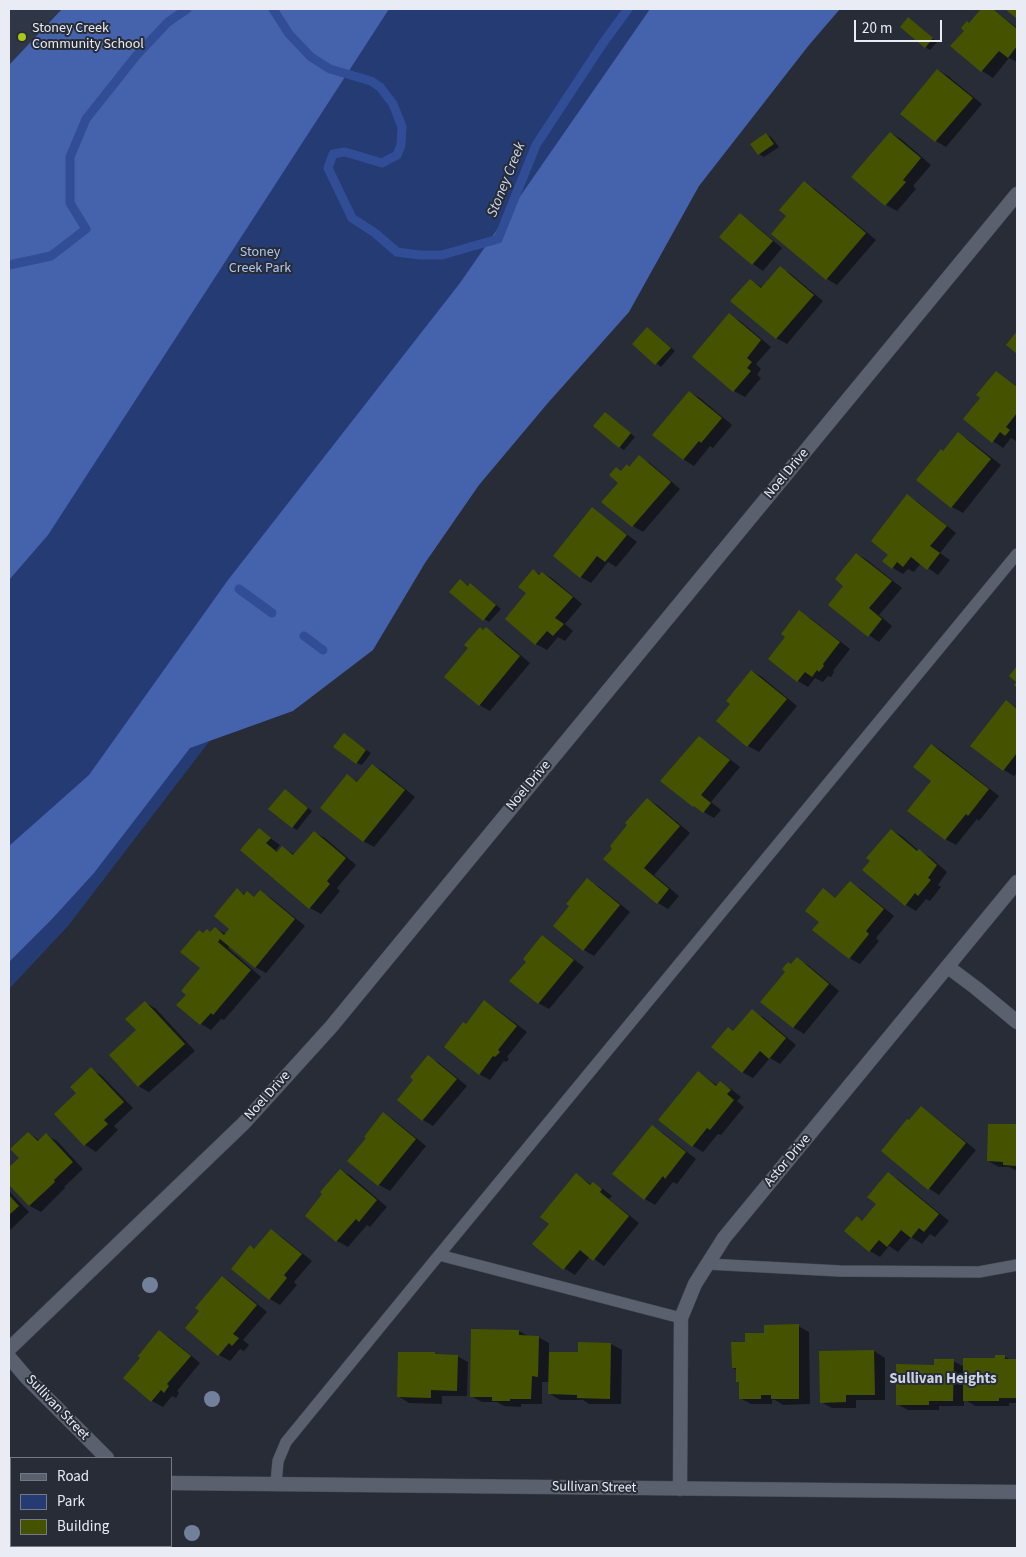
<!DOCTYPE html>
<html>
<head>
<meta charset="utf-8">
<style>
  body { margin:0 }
  #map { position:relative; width:1026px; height:1557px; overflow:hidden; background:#272c37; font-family:"Source Sans 3",sans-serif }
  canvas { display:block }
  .frame { position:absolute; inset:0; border:10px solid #e9ecf4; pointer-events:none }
  .legend { position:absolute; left:10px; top:1457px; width:162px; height:90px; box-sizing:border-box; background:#272c37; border:1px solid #757983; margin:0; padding:6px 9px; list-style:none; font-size:15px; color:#e9ecf4 }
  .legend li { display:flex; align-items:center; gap:10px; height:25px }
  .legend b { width:25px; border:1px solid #757983 }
  .scale { position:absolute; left:854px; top:20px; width:88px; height:22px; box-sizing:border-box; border:2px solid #e9ecf4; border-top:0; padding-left:6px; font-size:15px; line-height:18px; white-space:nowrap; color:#e9ecf4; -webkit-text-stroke:4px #272c37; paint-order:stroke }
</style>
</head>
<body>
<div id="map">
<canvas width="1026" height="1557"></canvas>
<div class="frame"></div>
<ul class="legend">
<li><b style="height:6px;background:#5a606d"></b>Road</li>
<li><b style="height:14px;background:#253b74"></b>Park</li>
<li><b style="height:14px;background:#455300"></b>Building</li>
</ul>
<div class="scale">20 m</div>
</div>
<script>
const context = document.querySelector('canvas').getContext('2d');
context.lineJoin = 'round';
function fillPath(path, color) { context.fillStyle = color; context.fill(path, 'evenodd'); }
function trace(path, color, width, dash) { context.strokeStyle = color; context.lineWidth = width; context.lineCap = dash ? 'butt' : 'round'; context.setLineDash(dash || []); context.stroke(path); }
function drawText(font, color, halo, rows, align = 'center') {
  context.font = font + ' "Source Sans 3",sans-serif'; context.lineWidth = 4; context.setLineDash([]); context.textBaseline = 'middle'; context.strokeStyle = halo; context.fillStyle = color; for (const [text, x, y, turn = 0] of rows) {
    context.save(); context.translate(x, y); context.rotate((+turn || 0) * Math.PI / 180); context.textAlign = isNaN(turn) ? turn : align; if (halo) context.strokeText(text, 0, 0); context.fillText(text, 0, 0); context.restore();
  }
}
fillPath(new Path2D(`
  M9,9H62L9,65Z`), '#2f3747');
fillPath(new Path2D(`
  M62,9H755L678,129L68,926L9,989V65Z`), '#253b74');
fillPath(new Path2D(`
  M62,9H389L48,535L9,580V65Z
  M650,9H840L809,45L699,186L629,312L547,404L479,485L425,563L373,650L293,711L190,748L94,873L52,919L9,962V846L89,775L228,580L460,283Z`), '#4562ac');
fillPath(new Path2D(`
  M983,9H993L1017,28V62L1009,58L993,78L982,71L952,46Z
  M909,19L937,42L930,50L925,47Z
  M938,70L948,76L982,104L946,147L936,141L902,113Z
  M890,133L901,139L931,165L913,186L916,189L897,211L886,205L853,177Z
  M766,134L771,137L779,147L764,157L759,154L752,144Z
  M804,183L815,189L876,240L837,285L827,279L788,216Z
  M740,215L750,221L782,248L763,271L753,264L720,237Z
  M780,268L791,274L823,301L787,344L776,338L750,280L763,288Z
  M729,315L740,321L771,347L756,364L761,369L757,375L761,378L745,397L734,391L693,357Z
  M648,328L675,351L661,367L634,344Z
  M996,372L1017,387V433L1016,434L1017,436V440L1016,441L1011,438L1003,448L993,441L981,398Z
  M689,392L700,398L732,425L713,448L710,446L694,466L683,459Z
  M610,416L635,437L624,450L619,447Z
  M958,434L969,440L1001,465L963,513L952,507L918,480Z
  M639,457L650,463L680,489L643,532L633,526L603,502L619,483L622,472L630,468Z
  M908,496L918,502L956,533L940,553L950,560L938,575L921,563L914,572L908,569L903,574L893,568L890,554Z
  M592,509L602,515L637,542L616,567L608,562L591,583L581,577Z
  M857,554L867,560L902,588L879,615L892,626L879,642L869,635L845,585Z
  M533,571L541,575L543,573L553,579L582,604L565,624L573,631L565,641L558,637L547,650L536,644L506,619L528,593Z
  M460,580L469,586L471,585L476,588L501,609L489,622L484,619Z
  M799,612L810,618L850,649L833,671L834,672L831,677L828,676L823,682L815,678L808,687L798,681L787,636Z
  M486,629L497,635L530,663L490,711L479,705L484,631Z
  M752,671L762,677L797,706L759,752L748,746L732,704Z
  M1006,701L1017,708V773L1014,776L1004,770L971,745Z
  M349,738L371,753L362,765L357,763Z
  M700,738L710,744L740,767L711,802L721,810L714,818L694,806Z
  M931,745L942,751L999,796L979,821L977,819L956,845L945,839L932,780Z
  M372,765L383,771L415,797L374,847L363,841L348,776L359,782Z
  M290,793L312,811L297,830L292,827Z
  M647,799L657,805L690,833L654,875L679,896L668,909L658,903L614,848Z
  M259,830L280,845L276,850L278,852L282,847L295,855L314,832L325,838L356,865L337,888L340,891L321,914L310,908L242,850Z
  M891,830L902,836L919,851L930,857L947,872L938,885L941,887L930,901L926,899L916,911L906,905L871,860Z
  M587,880L598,886L630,912L594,956L584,950L571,906Z
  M850,883L861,889L894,916L876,938L879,941L860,964L849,958L820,922L823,890L837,899Z
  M237,890L246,895L247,893L256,898L260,892L271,898L305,926L266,973L255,967L230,946L228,948L261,977L224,1020L221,1019L211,1030L201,1024L187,994L202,968L204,934L207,930L211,933L215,928L226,934L231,928Z
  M543,936L553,943L584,967L549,1009L538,1003Z
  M797,959L808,965L839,991L804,1034L793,1027Z
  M145,1002L156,1009L195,1051L149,1092L138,1086L137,1030Z
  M485,1002L495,1008L527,1032L507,1057L509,1059L506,1062L504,1061L490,1080L479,1074L467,1025Z
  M752,1011L763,1017L796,1045L780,1064L770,1058L753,1078L742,1072L734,1032Z
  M429,1057L439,1063L467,1086L433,1126L423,1120L398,1100L415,1080Z
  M91,1069L101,1075L133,1108L114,1126L118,1130L96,1152L85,1145L56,1114L77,1094Z
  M698,1072L718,1086L720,1083L731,1089L741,1097L737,1101L744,1107L721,1135L718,1134L703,1152L693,1146L660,1119Z
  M921,1108L931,1114L976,1150L939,1195L928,1188L909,1122Z
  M384,1114L394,1120L426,1146L390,1191L379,1185L349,1161Z
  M1017,1123V1171L1009,1167H999L988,1161L990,1125H1017Z
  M652,1127L663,1133L696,1159L677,1184L673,1182L655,1205L645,1199Z
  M29,1133L40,1141L46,1135L57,1141L83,1169L64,1187L65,1188L41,1212L30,1206L9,1183V1169L21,1158Z
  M340,1170L351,1176L387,1207L370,1227L367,1225L348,1247L337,1241L307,1216Z
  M888,1174L899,1180L949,1221L935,1237L930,1234L922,1244L911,1237L898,1252L889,1246L880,1257L870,1251L857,1218L863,1221L878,1203Z
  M576,1175L592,1185L593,1183L603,1189L612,1196L609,1199L639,1223L604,1266L590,1256L575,1275L564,1268L550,1224Z
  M9,1191L29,1212L9,1231Z
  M271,1230L282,1237L312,1261L294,1282L297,1285L280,1305L270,1299L251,1247L255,1249Z
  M223,1277L233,1284L267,1312L243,1340L249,1345L244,1351L240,1349L230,1361L219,1355L201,1311Z
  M798,1326L809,1332L810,1404L783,1405L775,1400H772V1404H751L740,1398V1383L737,1381V1370L733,1368L746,1343L766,1334Z
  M519,1331L528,1336L538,1337L549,1343V1353H579L611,1344L622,1350L621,1404H589L583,1400H560L550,1394V1382H542V1404H521V1407L504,1406L497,1402H482L471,1396Z
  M160,1332L170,1338L200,1363L177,1391L179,1393L176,1398L172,1396L163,1407L152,1401L125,1378L142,1358Z
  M874,1351L885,1358V1400H856V1408H832L821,1402Z
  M435,1354L438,1356H457L468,1362L467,1396H442V1404L409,1403L398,1396Z
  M1004,1356L1011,1360H1017V1403H1009V1406H975L964,1399V1406H939V1410H908L897,1404L935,1366L953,1361L965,1367Z
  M9,1465L11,1467V1530L9,1527Z
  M31,1546H82L86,1548H33Z`), '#0007');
trace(new Path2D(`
  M273,9L289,34L311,57L330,69L371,81L380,87L393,104L402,127L401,145L397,155L382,163L345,152L333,154L328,168L352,218L375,233L397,252L420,255H442L498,239L536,145L603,43L628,9
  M9,265L51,256L86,229L70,203V157L86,119L136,56L168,22L187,9
  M239,589L272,613
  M304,636L323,650`), '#314d95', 9);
fillPath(new Path2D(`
  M981,9H993L1017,29V46L1008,58L999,51L981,72L950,46L964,31L961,28L967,21L969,23Z
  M1005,9H1017V19Z
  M908,17L933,38L925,48L900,27Z
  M937,69L973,98L935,142L900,114Z
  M890,132L921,158L903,180L906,182L885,206L851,177Z
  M766,133L774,144L758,155L750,144Z
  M804,181L866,233L826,280L771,234L786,216L779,210Z
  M740,213L773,241L752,265L719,237Z
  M780,266L814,295L776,339L730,301L750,279L761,288Z
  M729,313L761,340L747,358L752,362L747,368L751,371L733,392L692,357Z
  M647,327L671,348L655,365L632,344Z
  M1017,331V354L1006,345Z
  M996,371L1017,387V413L1006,427L1010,430L1005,436L1000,432L992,443L963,419L980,398L976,395Z
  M689,391L722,418L701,443L699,441L683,460L652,435Z
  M605,412L631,433L619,448L593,426Z
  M958,432L991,459L951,508L916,480L941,449L943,451Z
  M639,455L671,482L632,527L601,502L618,483L609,475L616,467L621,471L627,464L629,467Z
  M907,494L947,526L930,546L940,553L927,570L911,557L903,567L897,562L892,569L882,561L888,555L871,541Z
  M592,507L627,535L605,562L597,556L580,578L553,556Z
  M856,553L892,581L869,608L882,619L868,637L828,605L843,586L835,579Z
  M533,569L539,575L542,572L573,597L555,618L564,624L553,636L547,631L535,645L505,619L526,593L518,587Z
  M460,579L468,586L470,583L496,605L483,621L449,592Z
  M799,610L840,642L823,664L824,666L819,672L817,670L812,677L805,672L797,682L768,659L785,637L781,634Z
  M480,627L483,630L486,627L520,656L479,706L444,677L468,648L464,645Z
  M1017,666V688L1014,685L1016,682L1009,676Z
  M751,670L787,699L747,747L716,721L730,704L726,701Z
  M1006,700L1017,709V753L1003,771L970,746Z
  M344,733L366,750L356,764L333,747Z
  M699,736L730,760L701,795L711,803L703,813L694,806L693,807L660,781Z
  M931,744L989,789L968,816L966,814L945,840L907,811L931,781L913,767Z
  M372,764L405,790L363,842L320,808L347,774L357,782Z
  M285,789L308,808L292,828L268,809Z
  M647,798L680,826L644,868L669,889L657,904L603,859L612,849L610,846L627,825L625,823Z
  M259,828L271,838L266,843L277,852L282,846L293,855L314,831L346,858L327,881L330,884L309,909L240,850Z
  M891,829L917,851L919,849L937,865L928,878L931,880L918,896L915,893L905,906L862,870L870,861L866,858Z
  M587,878L620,905L583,951L553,926L569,906L566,904Z
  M850,881L884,909L866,931L869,934L849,959L812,930L819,922L805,911L823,888L835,898Z
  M237,888L244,895L247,891L254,897L260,890L295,919L255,968L220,939L218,942L251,970L213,1015L211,1013L200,1025L176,1005L186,995L181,991L200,968L180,952L199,930L203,933L207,929L210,932L215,927L224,935L229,929L214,916Z
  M542,935L574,960L538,1004L509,981L526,962L523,959Z
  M797,957L829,984L793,1028L760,1002L785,972L782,969L788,962L791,964Z
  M484,1000L517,1026L498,1050L500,1052L495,1057L493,1056L479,1075L444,1047L463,1022L466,1024Z
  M145,1001L185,1044L138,1087L109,1055L136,1030L125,1019Z
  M752,1009L786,1038L769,1059L760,1051L742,1073L711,1047L728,1027L733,1031Z
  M428,1055L457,1079L422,1121L397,1100L413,1080L410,1077Z
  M91,1067L124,1102L104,1120L108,1124L84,1146L54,1114L76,1093L70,1087Z
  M698,1071L716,1086L720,1081L731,1090L727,1094L734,1100L710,1130L707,1128L692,1147L658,1120Z
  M921,1106L966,1143L928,1190L881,1151L907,1119L909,1120Z
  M383,1112L416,1139L378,1186L347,1161L366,1138L364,1137Z
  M988,1124H1017V1166L1003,1165V1162L987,1161Z
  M652,1125L686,1152L665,1179L663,1176L644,1200L612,1174Z
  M28,1132L38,1141L46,1133L73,1162L54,1180L55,1182L29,1206L9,1185V1167L19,1158L10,1149Z
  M340,1169L377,1200L359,1222L356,1219L336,1242L305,1216L322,1194L320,1192Z
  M888,1172L939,1214L924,1232L919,1228L911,1238L901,1230L887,1247L879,1240L869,1252L844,1231L857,1216L862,1221L876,1204L867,1197Z
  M576,1173L590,1185L593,1182L602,1189L600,1192L629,1216L593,1261L580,1250L563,1270L532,1244L549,1224L540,1217Z
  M9,1195L19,1206L9,1215Z
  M271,1229L302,1254L284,1275L287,1278L269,1300L231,1269L250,1245L254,1249Z
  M222,1276L257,1305L233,1334L239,1338L232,1346L229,1343L218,1356L185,1328L199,1311L195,1308Z
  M799,1324V1399H771V1395H761V1399H739V1382H736V1368H732L731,1342H745V1333H764V1325Z
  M471,1329L519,1330V1335L539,1336L538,1377L532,1376L531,1399H510V1401H492V1397H470Z
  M159,1330L191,1356L167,1384L169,1386L164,1393L161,1390L151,1402L123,1378L140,1358L138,1356Z
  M578,1342L611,1343L610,1399L577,1398V1395L548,1394L549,1352H578Z
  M874,1350L875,1395H846V1402L820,1403L819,1351Z
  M398,1352H435V1354L458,1355L457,1391L431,1390V1398L397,1397Z
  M995,1355H1005V1359H1017V1398H999V1401H963V1358H995Z
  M934,1359H954L953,1401H929V1405H896V1364L934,1365Z
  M9,1468L11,1471V1532L9,1529Z
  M29,1546H83L85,1548H31Z`), '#455300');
const service = new Path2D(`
  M707,1264L840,1271L979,1272L1017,1265
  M681,1318L439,1255L1017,554
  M276,1483L278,1461L286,1442L439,1255`);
const minor = new Path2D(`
  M948,967L976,988L1017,1022
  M9,1349L244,1123L331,1027L1017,194
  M9,1357L26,1377L107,1458
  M171,1483L1017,1492
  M680,1489L681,1318L695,1284L724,1238L1017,882`);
trace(service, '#444952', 12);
trace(minor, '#444952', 15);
trace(service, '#5a606d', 11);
trace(minor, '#5a606d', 14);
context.fillStyle = '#73809c';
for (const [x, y] of [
  [150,1285],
  [212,1399],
  [192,1533]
]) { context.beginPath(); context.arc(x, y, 8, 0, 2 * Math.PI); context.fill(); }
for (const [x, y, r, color] of [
  [22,37,5,"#aac718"]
]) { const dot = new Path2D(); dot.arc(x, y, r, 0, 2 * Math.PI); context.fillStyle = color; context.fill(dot); trace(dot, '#272c37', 2); }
drawText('14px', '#e9ecf4', '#272c37', [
  ["Stoney Creek",32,29],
  ["Community School",32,45]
], 'left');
drawText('14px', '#b2c5ee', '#272c37', [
  ["Stoney",260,253],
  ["Creek Park",260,269]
]);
drawText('14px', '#e9ecf4', '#272c37', [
  ["Noel Drive",787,474,-50],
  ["Noel Drive",529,786,-50],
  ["Noel Drive",268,1096,-48],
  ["Astor Drive",788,1161,-50],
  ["Sullivan Street",57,1408,46],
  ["Sullivan Street",594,1488,1]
]);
drawText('italic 15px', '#cdd7ec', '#272c37', [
  ["Stoney Creek",507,180,-68]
]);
drawText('bold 15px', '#cbd2e0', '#272c37', [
  ["Sullivan Heights",943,1380]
]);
</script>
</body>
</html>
